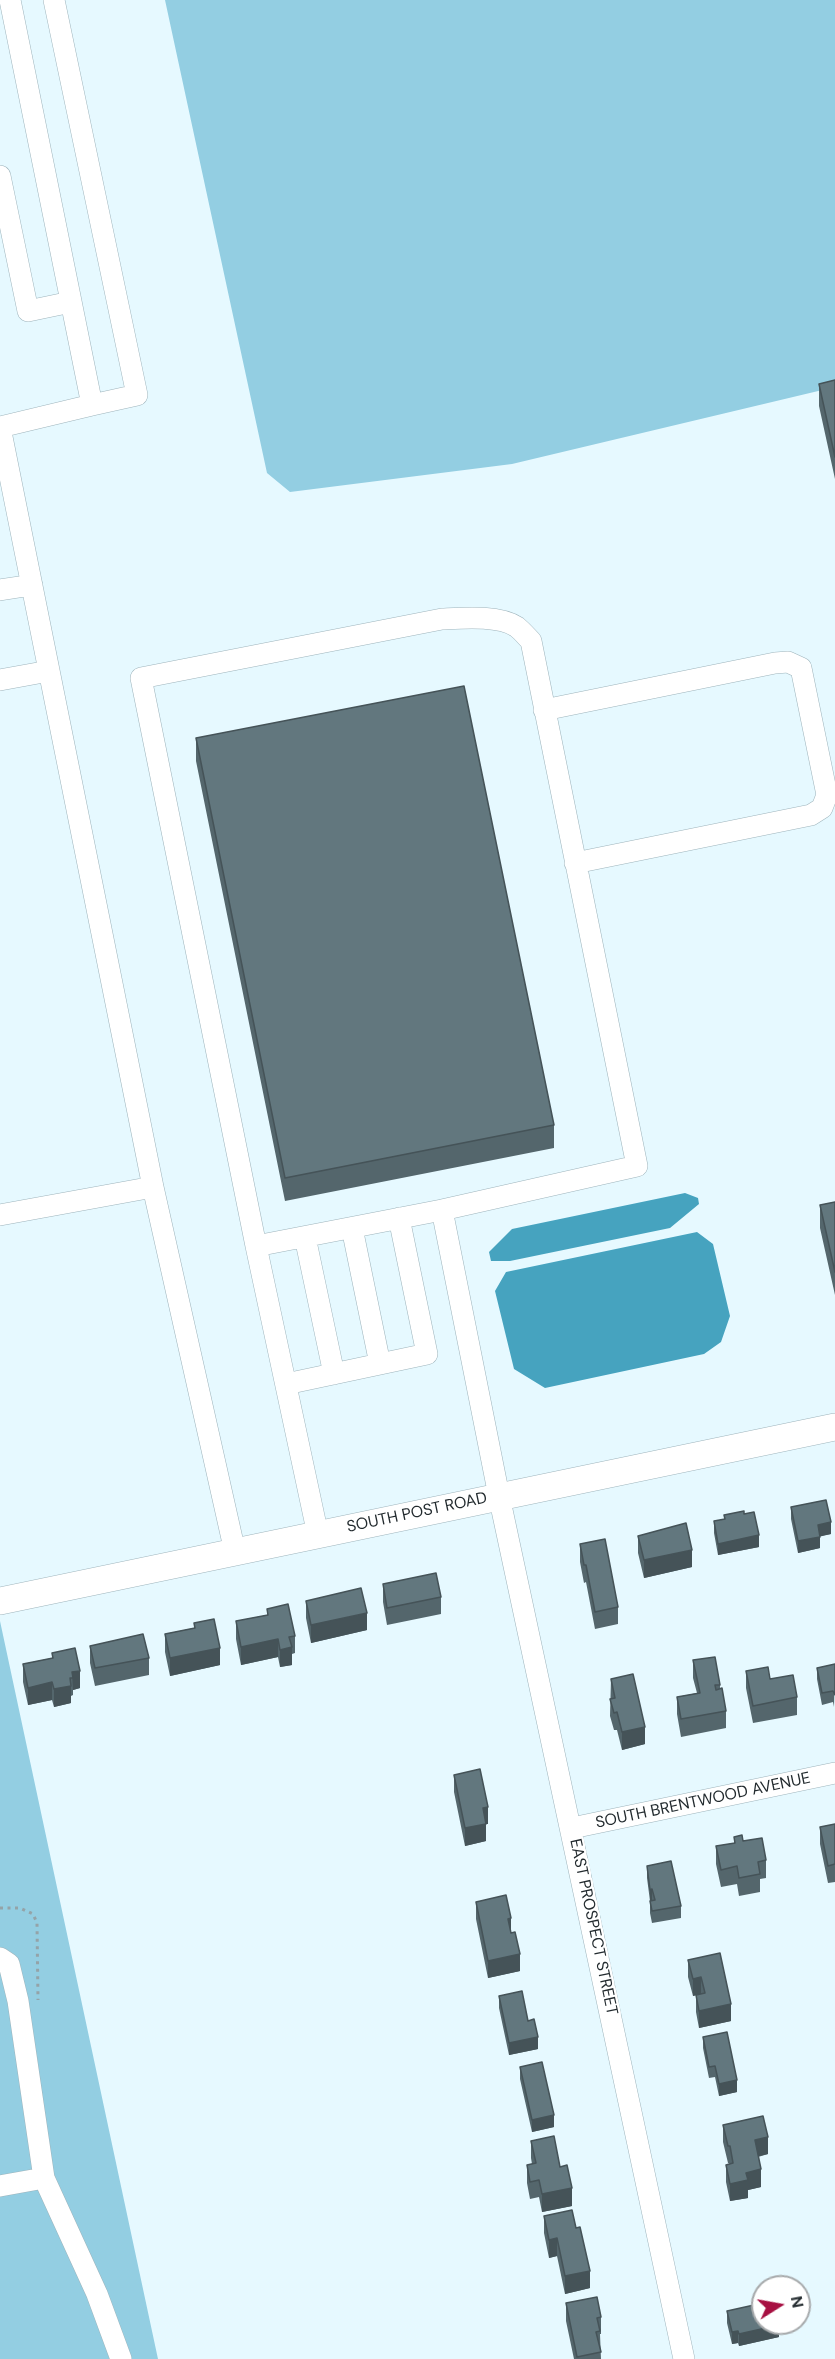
<!DOCTYPE html>
<html>
<head>
<meta charset="utf-8">
<style>
  body { margin:0 }
  #map { position:relative; width:835px; height:2359px; overflow:hidden; background:#e6f9ff; font-family:"DM Sans",sans-serif }
  canvas { display:block }
  .north { position:absolute; left:751px; top:2275px; width:60px; height:60px; box-sizing:border-box; background:#fff; border:2px solid #a7aaac; border-radius:50%; rotate:79deg; font-size:16px; font-weight:700; line-height:24px; text-align:center; color:#232b2f }
  .north::after { content:''; display:block; margin:auto; width:21px; height:27px; background:#a71042; clip-path:polygon(50% 0,100% 100%,50% 72%,0 100%) }
</style>
</head>
<body>
<div id="map">
<canvas width="835" height="2359"></canvas>
<div class="north">N</div>
</div>
<script>
const context = document.querySelector('canvas').getContext('2d');
context.lineJoin = 'round';
function fillPath(path, color) { context.fillStyle = color; context.fill(path, 'evenodd'); }
function trace(path, color, width, dash) { context.strokeStyle = color; context.lineWidth = width; context.lineCap = dash ? 'butt' : 'round'; context.setLineDash(dash || []); context.stroke(path); }
function drawText(font, color, halo, rows, align = 'center') {
  context.font = font + ' "DM Sans",sans-serif'; context.lineWidth = 4.5; context.setLineDash([]); context.textBaseline = 'middle'; context.strokeStyle = halo; context.fillStyle = color; for (const [text, x, y, turn = 0] of rows) {
    context.save(); context.translate(x, y); context.rotate((+turn || 0) * Math.PI / 180); context.textAlign = isNaN(turn) ? turn : align; if (halo) context.strokeText(text, 0, 0); context.fillText(text, 0, 0); context.restore();
  }
}
fillPath(new Path2D(`
  M165,0H835V387L512,464L290,492L267,473Z
  M0,1621L158,2359H0Z`), '#93cee2');
fillPath(new Path2D(`
  M685,1193L698,1198L699,1204L670,1228L510,1261H491L489,1252L512,1229Z
  M697,1232L713,1244L730,1316L721,1342L704,1354L545,1388L514,1369L495,1291L506,1272Z`), '#46a3bf');
const minor = new Path2D(`
  M54,0L137,395L92,405
  M0,176L28,311L71,302
  M0,427L153,1187L235,1552
  M0,427L92,405L10,0
  M0,590L32,585
  M0,680L49,671
  M544,710L775,663L788,662L801,668L827,795L822,808L811,815L575,863
  M0,1215L153,1187
  M352,1228L380,1364
  M305,1237L334,1374
  M256,1246L141,678L442,619C463,618 499,615 517,627C522,631 527,637 531,641L637,1166L442,1210
  M286,1384L427,1354L399,1218
  M318,1535L256,1246L442,1210L499,1496L684,2359
  M572,1828L835,1773
  M0,1958L9,1964L18,2001L44,2178L0,2186
  M44,2178L97,2294L121,2359`);
const major = new Path2D(`
  M0,1601L835,1427`);
trace(minor, '#9eb4bc', 22);
trace(major, '#9eb4bc', 28);
trace(new Path2D(`
  M0,1908H20L33,1914L37,1923L38,2000`), '#94a3a8', 3, [3, 4.5]);
trace(minor, '#fff', 21);
trace(major, '#fff', 27);
fillPath(new Path2D(`
  M835,380V479L819,406V384Z
  M196,738L554,1125V1148L285,1201L196,761Z
  M835,1202V1295L820,1228V1205Z
  M791,1507L831,1534L820,1536V1548L798,1553L791,1519Z
  M744,1514L759,1547L718,1555L714,1533V1521L724,1519V1515Z
  M638,1536L692,1567L644,1578L638,1553Z
  M580,1544L618,1607V1624L595,1629L586,1582L584,1583L580,1562Z
  M383,1584L441,1597V1614L387,1625L383,1602Z
  M306,1601L367,1630L311,1643L306,1618Z
  M267,1609L295,1636V1653L292,1654V1665L280,1667L278,1657L241,1665L236,1639V1621L267,1615Z
  M194,1623L220,1665L170,1676L165,1652V1634L194,1628Z
  M90,1646L149,1658V1675L95,1686L90,1663Z
  M75,1648L80,1688L73,1690V1695L71,1696V1703L54,1707L52,1700L28,1705L23,1682V1664L52,1658V1653Z
  M693,1660L720,1685V1689L726,1711V1728L681,1737L677,1714V1697L697,1693L693,1678Z
  M835,1664L834,1707L833,1702L822,1705L817,1679V1668Z
  M746,1671L770,1679L797,1697V1715L753,1723L746,1688Z
  M611,1679L645,1744L622,1750L617,1730H614L610,1716Z
  M454,1775L488,1824H486V1841L465,1846L454,1792Z
  M835,1824V1882L828,1883L820,1844V1827Z
  M734,1837L743,1841L766,1860V1878L760,1879V1892L739,1896L737,1884L721,1887L716,1864V1846L734,1843Z
  M647,1866L681,1906V1918L652,1923L650,1913V1901L647,1878Z
  M476,1902L511,1933L520,1971L488,1978L476,1919Z
  M688,1960L731,2021L699,2028L696,2012V1995L693,1996L688,1977Z
  M499,1996L528,2021L538,2049L509,2055L499,2008Z
  M703,2037L737,2092L719,2096L715,2077L709,2078L703,2048Z
  M520,2067L554,2127L532,2132L520,2079Z
  M723,2125L768,2154L758,2157L761,2187L748,2190V2198L730,2201L726,2182V2165L730,2164L728,2163L723,2142Z
  M531,2141L560,2167L572,2206L542,2212L539,2197L530,2199L527,2183V2165L532,2164L531,2158Z
  M544,2216L590,2288L565,2294L557,2256L549,2258L544,2233Z
  M566,2303L601,2317V2334H600L601,2359H574L566,2321Z
  M727,2311L779,2337L739,2346L738,2343L732,2344L727,2323Z`), '#54666c');
fillPath(new Path2D(`
  M831,1522V1534L818,1537V1525Z
  M759,1535V1547L718,1555V1544Z
  M820,1537V1548L798,1553V1541Z
  M692,1550V1567L644,1578V1560Z
  M367,1613V1630L311,1643V1625Z
  M278,1639V1657L241,1665V1647Z
  M292,1647V1665L280,1667V1650Z
  M220,1648V1665L170,1676V1658Z
  M80,1671V1688L73,1690L72,1672Z
  M52,1682V1700L28,1705V1688Z
  M71,1686V1703L54,1707V1689Z
  M645,1727V1744L622,1750V1732Z
  M488,1807V1824H486V1841L465,1846V1828L483,1808Z
  M652,1889V1901L650,1902V1890Z
  M511,1918V1935L508,1919Z
  M520,1954V1971L488,1978V1961Z
  M701,1977V1994L693,1996V1979Z
  M731,2004V2021L699,2028V2011Z
  M538,2037V2049L509,2055V2043Z
  M737,2080V2092L719,2096V2084Z
  M554,2115V2127L532,2132V2120Z
  M768,2137V2154L755,2157V2140Z
  M761,2169V2187L748,2190V2198L730,2201V2184L746,2173Z
  M572,2188V2206L542,2212V2194Z
  M557,2238V2256L549,2258V2240Z
  M590,2271V2288L565,2294V2276Z
  M779,2325V2337L739,2346V2334Z
  M738,2331V2343L732,2344V2332Z`), '#455358');
const building = new Path2D(`
  M835,380V457L819,384Z
  M464,686L554,1125L285,1178L196,738Z
  M835,1202V1272L820,1205Z
  M826,1500L831,1522L818,1525L820,1537L798,1541L791,1507Z
  M744,1511V1514L754,1512L759,1535L718,1544L714,1521L725,1519L724,1515Z
  M686,1523L692,1550L644,1560L638,1536Z
  M605,1539L618,1607L595,1612L586,1565H584L580,1544Z
  M436,1573L441,1597L387,1608L383,1584Z
  M361,1588L367,1613L311,1625L306,1601Z
  M288,1604L295,1636L289,1637L292,1647L280,1650L278,1639L241,1647L236,1621L268,1615L267,1609Z
  M214,1619L220,1648L170,1658L165,1634L195,1628L194,1623Z
  M143,1634L149,1658L95,1668L90,1646Z
  M75,1648L80,1671L72,1672L73,1678H70L71,1686L54,1689L52,1682L28,1688L23,1664L53,1658L52,1653Z
  M715,1657L720,1685H715L716,1690L722,1688L726,1711L681,1719L677,1697L700,1693L693,1660Z
  M835,1664V1695L833,1691L822,1693L817,1668Z
  M768,1667L770,1679L793,1675L797,1697L753,1706L746,1671Z
  M633,1674L645,1727L622,1732L617,1712L614,1713L610,1699L615,1698L611,1679Z
  M480,1769L488,1807L483,1808L486,1824L465,1828L454,1775Z
  M835,1824V1864L828,1866L820,1827Z
  M742,1835L743,1841L762,1838L766,1860L758,1862L760,1874L739,1878L737,1866L721,1870L716,1846L735,1843L734,1837Z
  M671,1861L681,1906L652,1911L650,1901L655,1900L652,1889L650,1890L647,1866Z
  M506,1895L511,1918L508,1919L511,1933L515,1932L520,1954L488,1961L476,1902Z
  M720,1953L731,2004L699,2011L696,1995L705,1993L701,1977L693,1979L688,1960Z
  M522,1991L528,2021L534,2019L538,2037L509,2043L499,1996Z
  M727,2032L737,2080L719,2084L715,2066L709,2067L703,2037Z
  M542,2062L554,2115L532,2120L520,2067Z
  M763,2116L768,2137L755,2140L761,2169L746,2173L748,2180L730,2184L726,2165L733,2163L730,2146H728L723,2125Z
  M554,2136L560,2167L567,2165L572,2188L542,2194L539,2180L530,2182L527,2165L536,2163L531,2141Z
  M572,2210L576,2228L580,2227L590,2271L565,2276L557,2238L549,2240L544,2216Z
  M597,2297L601,2317L597,2318L600,2331L596,2332L601,2352L577,2357L566,2303Z
  M763,2303V2323H778L779,2325L739,2334L738,2331L732,2332L727,2311Z`);
fillPath(building, '#62777e');
trace(building, '#455358', 1.5);
drawText('16px', '#232b2f', '#fff', [
  ["SOUTH POST ROAD",417,1513,-12],
  ["SOUTH BRENTWOOD AVENUE",703,1801,-12],
  ["EAST PROSPECT STREET",593,1927,78]
]);
</script>
</body>
</html>
